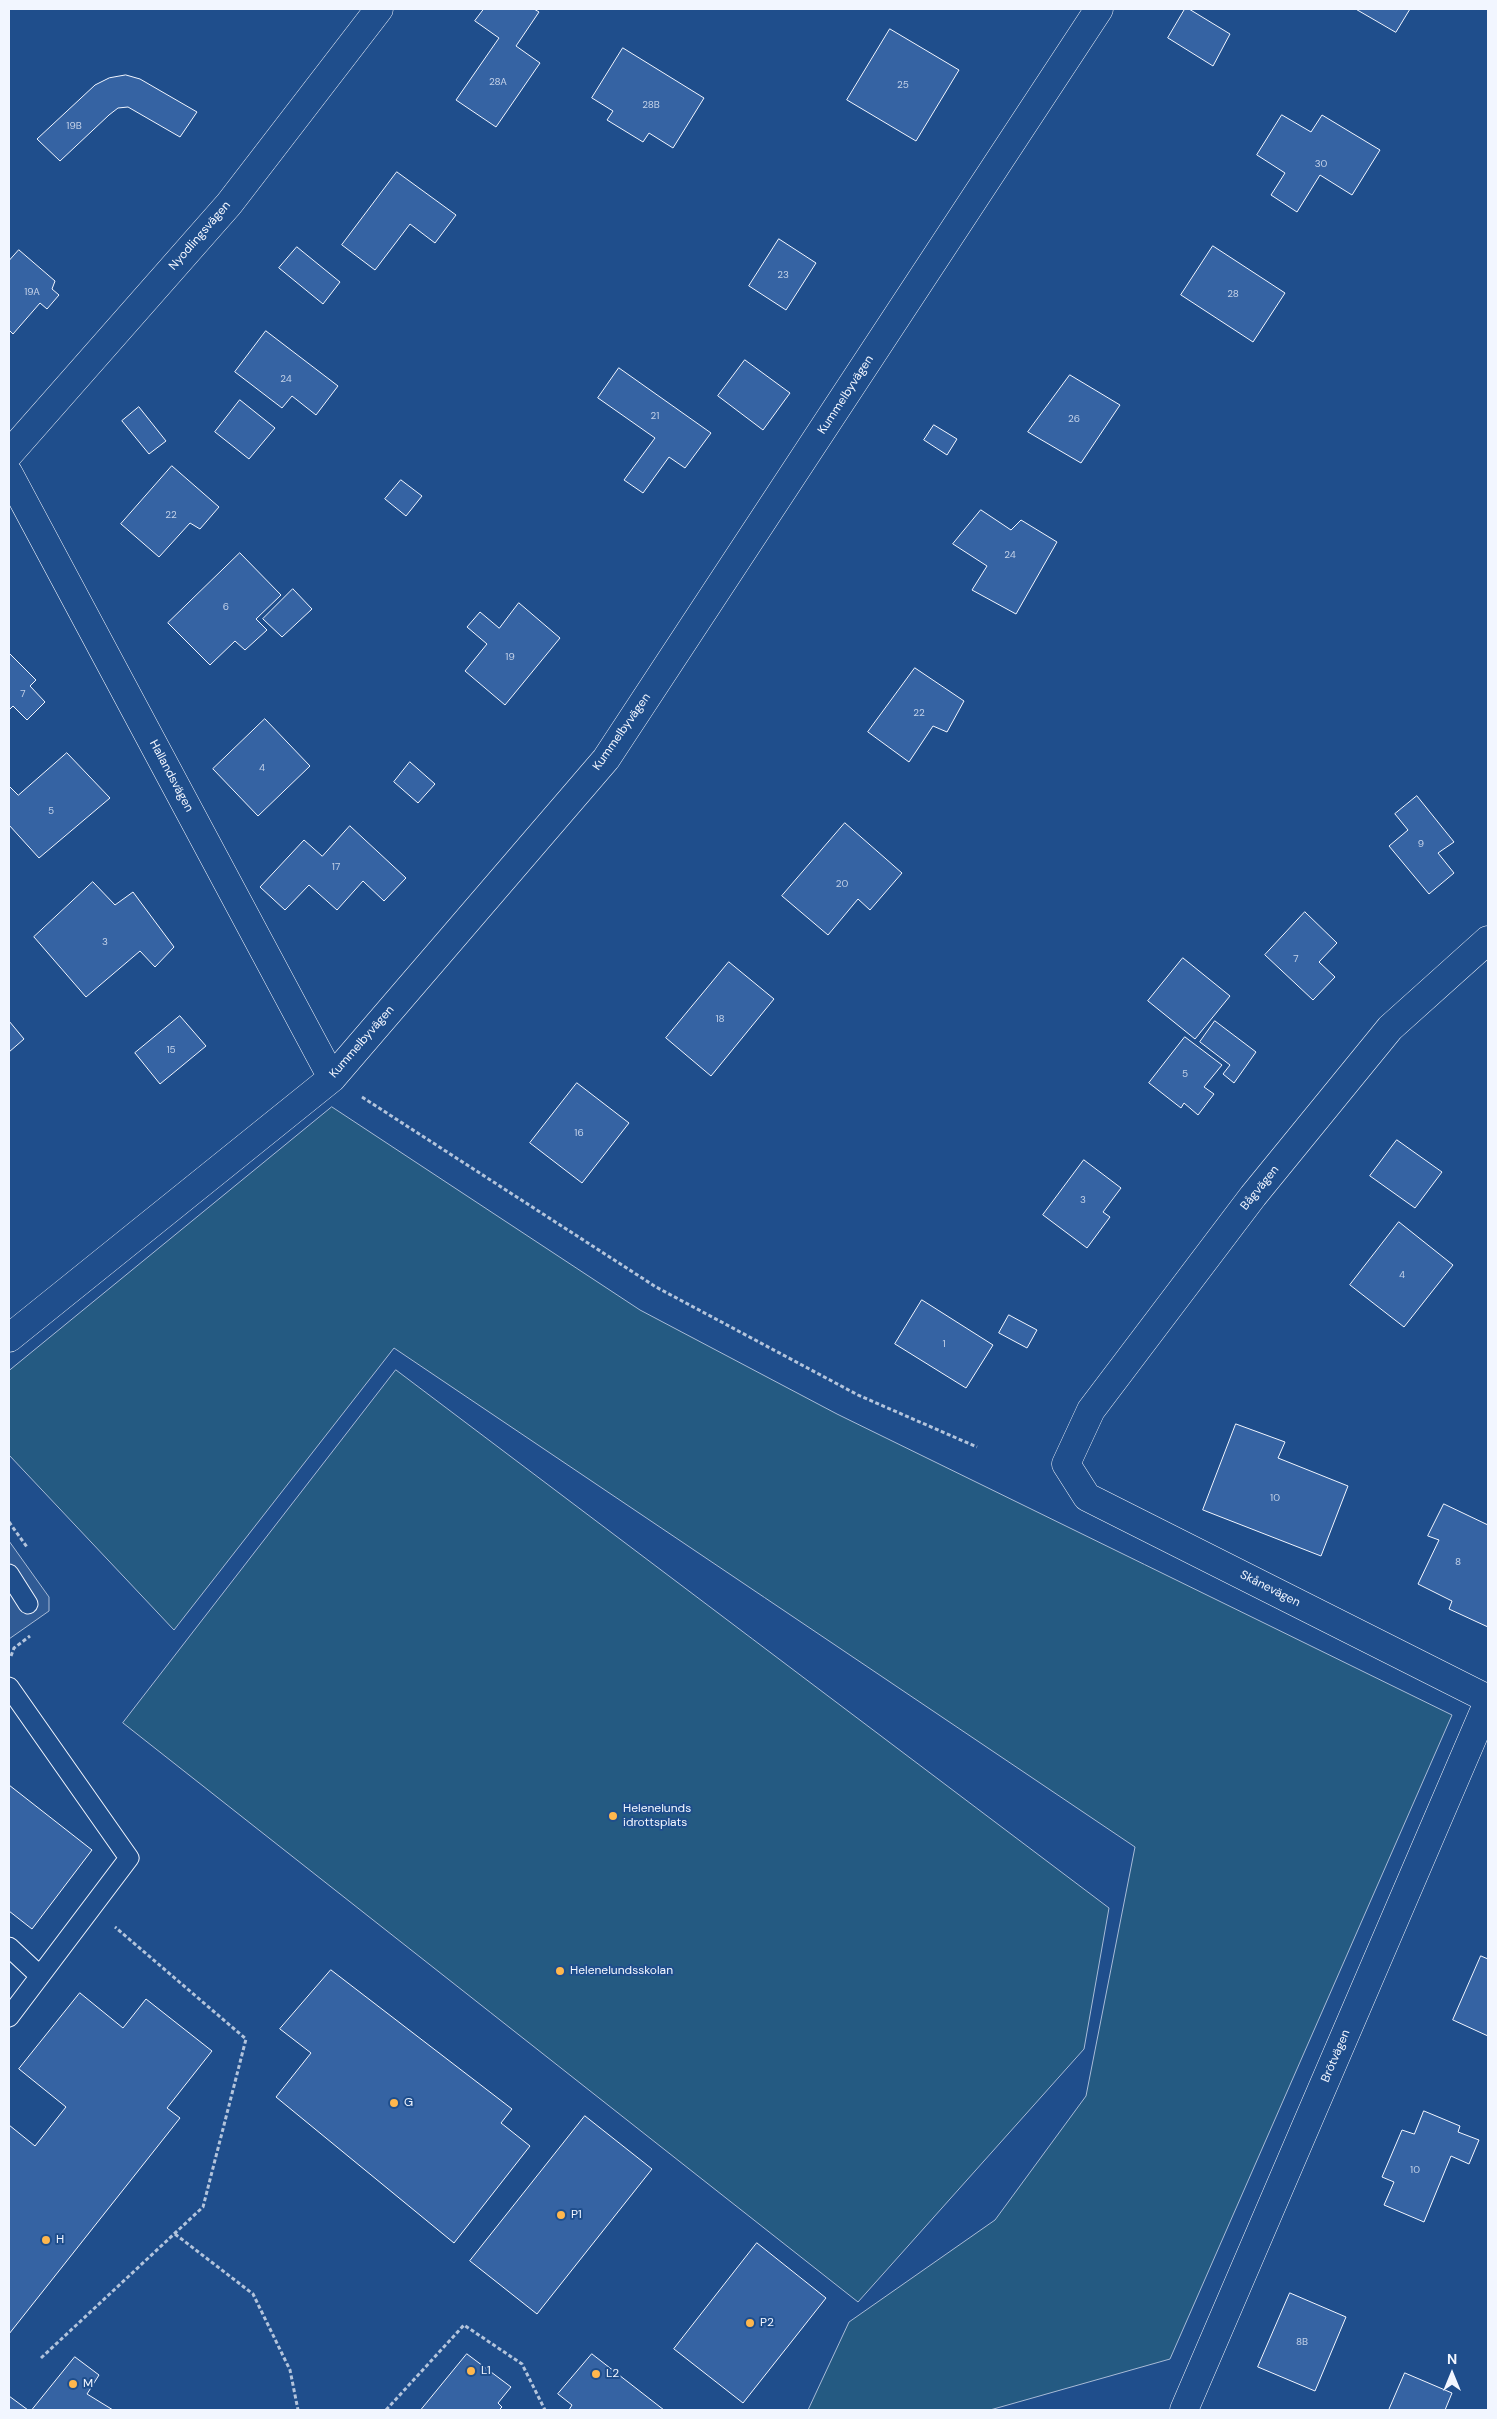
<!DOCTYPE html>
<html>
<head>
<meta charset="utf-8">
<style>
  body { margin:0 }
  #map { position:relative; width:1497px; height:2419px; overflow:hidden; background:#1f4e8c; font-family:"DM Sans",sans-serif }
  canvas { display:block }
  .frame { position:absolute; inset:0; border:10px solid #f2f6ff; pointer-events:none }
  .north { position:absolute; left:1427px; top:2349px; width:50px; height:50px; -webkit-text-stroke:4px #1f4e8c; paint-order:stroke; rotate:0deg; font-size:14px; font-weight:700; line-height:20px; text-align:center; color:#f2f6ff }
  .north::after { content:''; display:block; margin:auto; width:18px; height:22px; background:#f2f6ff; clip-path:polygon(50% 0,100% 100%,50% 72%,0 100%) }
</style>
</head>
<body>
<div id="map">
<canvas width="1497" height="2419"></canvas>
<div class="frame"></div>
<div class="north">N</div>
</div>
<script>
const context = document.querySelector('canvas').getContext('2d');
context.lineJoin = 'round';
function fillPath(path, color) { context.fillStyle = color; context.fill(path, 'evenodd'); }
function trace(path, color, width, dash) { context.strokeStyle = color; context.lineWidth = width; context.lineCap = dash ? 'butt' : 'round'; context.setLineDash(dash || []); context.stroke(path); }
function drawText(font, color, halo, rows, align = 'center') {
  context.font = font + ' "DM Sans",sans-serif'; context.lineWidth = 4; context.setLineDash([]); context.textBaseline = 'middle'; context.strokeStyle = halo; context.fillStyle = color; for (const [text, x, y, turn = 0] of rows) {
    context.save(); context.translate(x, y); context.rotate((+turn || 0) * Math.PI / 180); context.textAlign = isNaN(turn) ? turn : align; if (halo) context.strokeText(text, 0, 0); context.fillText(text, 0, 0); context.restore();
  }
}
const green = new Path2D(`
  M332,1107L640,1310L837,1414L1452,1715L1170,2359L990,2410H808L849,2322L995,2220L1086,2096L1135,1847L394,1348L174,1630L9,1455V1371Z
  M396,1370L1109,1908L1084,2049L858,2302L123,1723Z`);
fillPath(green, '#245a82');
trace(green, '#a8bbd7', 1);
const parking = new Path2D(`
  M9,1541L49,1597V1611L9,1639Z`);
fillPath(parking, '#305b95');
trace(parking, '#a8bbd7', 1);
const building = new Path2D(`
  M484,9H534L539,12L516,46L540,63L496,127L456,100L499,38L475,21Z
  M1185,9H1189L1230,34L1213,66L1168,38Z
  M1356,9H1410L1396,32Z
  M890,29L959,70L916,141L847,100Z
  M623,48L704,98L673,148L649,133L643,142L607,120L613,111L592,98Z
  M126,75L140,79L197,112L180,137L128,107L118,108L109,115L60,161L37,139L95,85L109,78Z
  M1282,115L1311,132L1322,115L1380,150L1352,195L1320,175L1297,212L1271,195L1285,173L1257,155Z
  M397,172L456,215L435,243L410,224L375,270L342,245Z
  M779,239L816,263L786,310L749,286Z
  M1213,246L1285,293L1253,342L1181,295Z
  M297,247L340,282L323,304L279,268Z
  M19,250L55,281L52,289L59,295L47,309L40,303L13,334L9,330V261Z
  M266,331L338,386L316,415L292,396L282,408L235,372Z
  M745,360L790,393L763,430L718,396Z
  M619,368L711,433L685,468L669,457L643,493L624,480L655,438L598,398Z
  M1070,375L1120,405L1081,463L1028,432Z
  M240,400L275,428L249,459L215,432Z
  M139,407L166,441L149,454L122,421Z
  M934,425L957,439L947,455L924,440Z
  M172,466L219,507L200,529L190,523L159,557L121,524Z
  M401,480L422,496L406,516L385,499Z
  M981,510L1011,530L1021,520L1057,542L1016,614L972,590L987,566L953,544Z
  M240,553L281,595L256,619L267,630L245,650L235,641L210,665L168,623Z
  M293,589L312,609L282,637L263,619Z
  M519,603L560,638L505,705L465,671L487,644L467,627L480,612L499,628Z
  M9,653L36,680L30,686L45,702L27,720L13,706L9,710Z
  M915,668L964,701L947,732L933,726L909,762L868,732Z
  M265,719L310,766L258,816L213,769Z
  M67,753L110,798L39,858L9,825V786L18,795Z
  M410,762L435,784L418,803L394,782Z
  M1417,796L1454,842L1438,853L1454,873L1429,894L1389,846L1408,830L1395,814Z
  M845,823L902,873L870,910L858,899L828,935L782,896Z
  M350,826L406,878L384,901L363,881L337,910L309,885L285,910L260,887L304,840L322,856Z
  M93,882L115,905L133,892L174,947L155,967L140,951L86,997L34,937Z
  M1305,912L1337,943L1319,962L1335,977L1313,1000L1265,955Z
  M1183,958L1230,996L1195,1039L1148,1001Z
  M729,962L774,999L711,1076L666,1038Z
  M180,1016L206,1046L160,1084L135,1053Z
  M9,1021L24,1039L9,1052Z
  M1215,1021L1256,1052L1234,1083L1223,1074L1230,1065L1200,1042Z
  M1185,1037L1222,1065L1204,1087L1214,1094L1198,1115L1184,1103L1181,1108L1149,1083Z
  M577,1083L629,1123L582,1183L530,1143Z
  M1397,1140L1442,1172L1415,1208L1370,1176Z
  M1084,1160L1121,1188L1103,1212L1110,1217L1087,1248L1043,1215Z
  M1399,1222L1453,1265L1404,1327L1350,1285Z
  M922,1300L993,1345L966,1388L895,1344Z
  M1009,1315L1037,1330L1027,1348L999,1333Z
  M1236,1424L1285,1442L1278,1458L1348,1486L1321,1556L1203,1510Z
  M1444,1504L1488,1525V1627L1449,1609L1452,1601L1418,1584L1439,1540L1428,1536Z
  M9,1785L92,1850L32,1929L9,1911Z
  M1481,1956L1488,1959V2036L1453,2020Z
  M331,1970L512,2109L501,2123L530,2146L454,2243L276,2097L311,2053L280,2029Z
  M80,1993L123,2028L146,1999L212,2051L167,2108L180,2118L9,2334V2125L35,2146L66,2107L19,2069Z
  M1424,2111L1460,2126L1458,2132L1479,2140L1469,2164L1451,2156L1424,2222L1384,2205L1394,2182L1382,2177L1402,2130L1414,2134Z
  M585,2116L652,2169L537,2314L470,2261Z
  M757,2243L826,2298L743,2403L674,2349Z
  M1290,2293L1346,2317L1315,2391L1258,2367Z
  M467,2354L511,2387L498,2403L502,2407L499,2410H421Z
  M592,2354L664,2410H569L572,2405L558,2394Z
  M75,2357L99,2375L87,2394L113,2410H32Z
  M1405,2373L1452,2393L1445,2410H1389Z
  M9,2396L28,2410H9Z`);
fillPath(building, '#3563a3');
trace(building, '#f2f6ff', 1);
const lane = new Path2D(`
  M9,1574L28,1604
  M9,1687L129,1858L9,2017
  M9,1947L40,1976`);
const street = new Path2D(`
  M9,454L229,204L379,9
  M9,474L332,1078
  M1488,940L1390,1028L1253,1196L1091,1410L1066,1464L1087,1497L1488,1699
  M9,1338L332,1078L606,759L1099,9
  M1184,2410L1488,1702`);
trace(lane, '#f2f6ff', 21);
trace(street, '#f2f6ff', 29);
trace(new Path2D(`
  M362,1097L656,1287L858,1395L977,1447
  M9,1522L27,1547
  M11,1656L14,1648L30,1636
  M175,2234L253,2294L290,2370L298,2410
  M41,2358L203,2207L246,2039L115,1927
  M386,2410L464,2325L522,2364L545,2410`), '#b3c4dc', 3, [4, 2.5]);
trace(lane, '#1f4e8c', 19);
trace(street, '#1f4e8c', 28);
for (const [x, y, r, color] of [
  [613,1816,5,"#ffb74d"],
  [560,1971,5,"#ffb74d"],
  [394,2103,5,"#ffb74d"],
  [561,2215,5,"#ffb74d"],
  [46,2240,5,"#ffb74d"],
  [750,2323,5,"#ffb74d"],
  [471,2371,5,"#ffb74d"],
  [596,2374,5,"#ffb74d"],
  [73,2384,5,"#ffb74d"]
]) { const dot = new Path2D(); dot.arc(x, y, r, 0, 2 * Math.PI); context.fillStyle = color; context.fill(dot); trace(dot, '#1f4e8c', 2); }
drawText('10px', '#c3d1e8', null, [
  ["28A",498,82],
  ["25",903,85],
  ["28B",651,105],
  ["19B",74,126],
  ["30",1321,164],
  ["23",783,275],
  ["19A",32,292],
  ["28",1233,294],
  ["24",286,379],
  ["21",655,416],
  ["26",1074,419],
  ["22",171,515],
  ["24",1010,555],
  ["6",226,607],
  ["19",510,657],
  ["7",23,694],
  ["22",919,713],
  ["4",262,768],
  ["5",51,811],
  ["9",1421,844],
  ["17",336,867],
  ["20",842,884],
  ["3",105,942],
  ["7",1296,959],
  ["18",720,1019],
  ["15",171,1050],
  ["5",1185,1074],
  ["16",579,1133],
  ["3",1083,1200],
  ["4",1402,1275],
  ["1",944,1344],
  ["10",1275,1498],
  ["8",1458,1562],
  ["10",1415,2170],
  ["8B",1302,2342]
]);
drawText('12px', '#f2f6ff', '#1f4e8c', [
  ["Nyodlingsvägen",200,236,-49],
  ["Kummelbyvägen",846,395,-57],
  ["Kummelbyvägen",622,732,-55],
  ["Hallandsvägen",171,776,62],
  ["Kummelbyvägen",362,1042,-49],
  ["Bågvägen",1260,1188,-51],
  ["Skånevägen",1270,1589,27],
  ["Brötvägen",1336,2056,-67]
]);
drawText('12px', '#f2f6ff', '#1f4e8c', [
  ["Helenelunds",623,1809],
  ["idrottsplats",623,1823],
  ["Helenelundsskolan",570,1971],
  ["G",404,2103],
  ["P1",571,2215],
  ["H",56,2240],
  ["P2",760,2323],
  ["L1",481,2371],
  ["L2",606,2374],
  ["M",83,2384]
], 'left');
</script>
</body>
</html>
